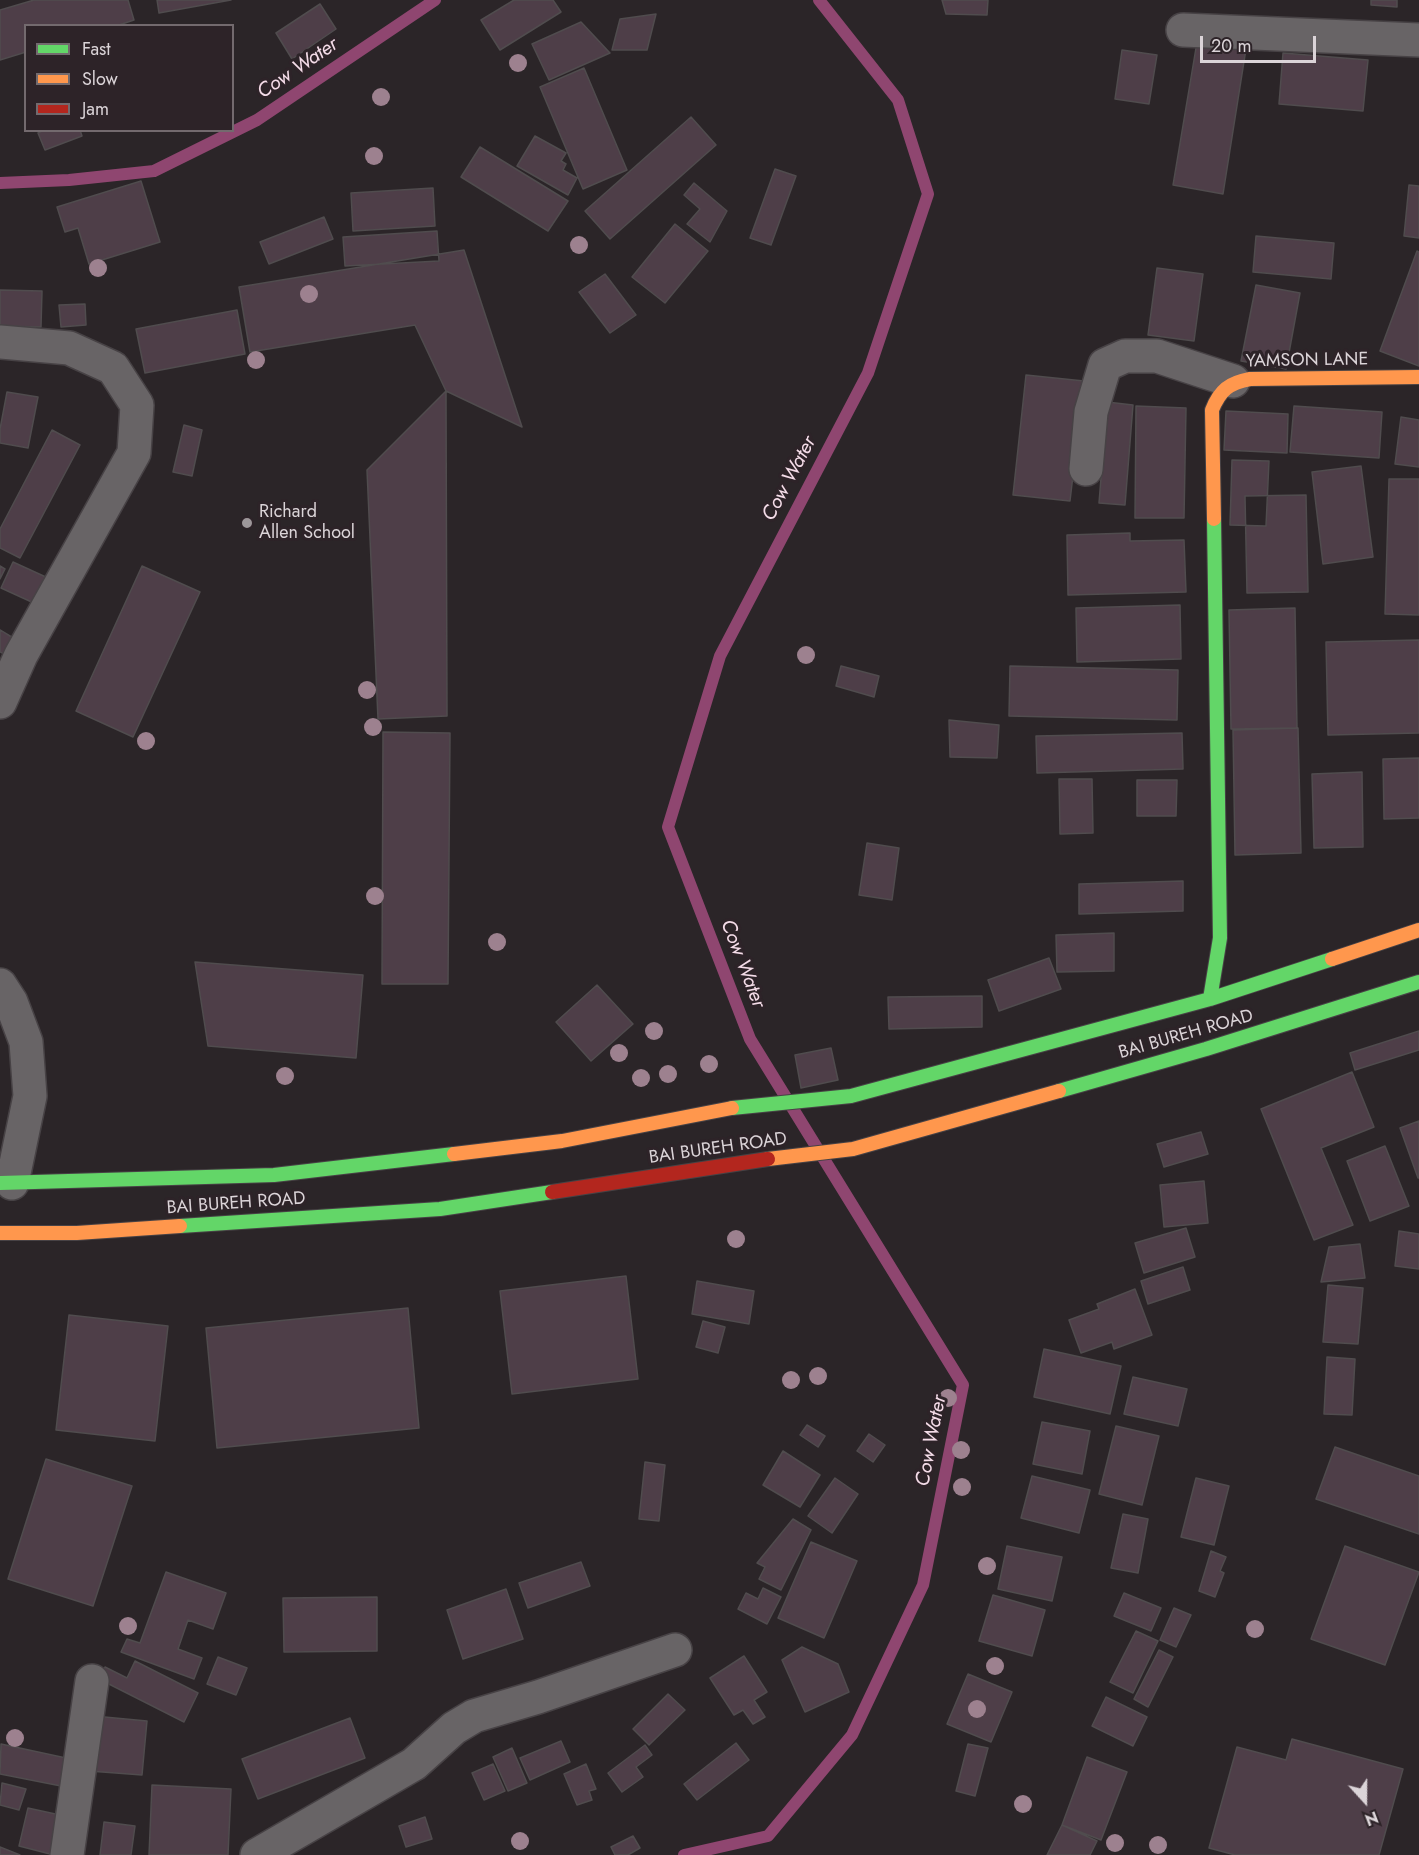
<!DOCTYPE html>
<html>
<head>
<meta charset="utf-8">
<style>
  body { margin:0 }
  #map { position:relative; width:1419px; height:1855px; overflow:hidden; background:#2b2528; font-family:Jost,sans-serif }
  canvas { display:block }
  .legend { position:absolute; left:24px; top:24px; width:210px; height:108px; box-sizing:border-box; background:#2d2328; border:2px solid #736a6e; margin:0; padding:8px 10px; list-style:none; font-size:18px; color:#dbd4d8 }
  .legend li { display:flex; align-items:center; gap:12px; height:30px }
  .legend b { width:30px; border:2px solid #736a6e }
  .north { position:absolute; left:1335px; top:1771px; width:60px; height:60px; -webkit-text-stroke:4px #2d2328; paint-order:stroke; rotate:159deg; font-size:16px; font-weight:700; line-height:24px; text-align:center; color:#dbd4d8 }
  .north::after { content:''; display:block; margin:auto; width:21px; height:27px; background:#dbd4d8; clip-path:polygon(50% 0,100% 100%,50% 72%,0 100%) }
  .scale { position:absolute; left:1200px; top:36px; width:116px; height:27px; box-sizing:border-box; border:3px solid #dbd4d8; border-top:0; padding-left:8px; font-size:18px; line-height:21px; white-space:nowrap; color:#dbd4d8; -webkit-text-stroke:4px #2d2328; paint-order:stroke }
</style>
</head>
<body>
<div id="map">
<canvas width="1419" height="1855"></canvas>
<ul class="legend">
<li><b style="height:8px;background:#63d668"></b>Fast</li>
<li><b style="height:8px;background:#ff974d"></b>Slow</li>
<li><b style="height:8px;background:#b3261e"></b>Jam</li>
</ul>
<div class="north">N</div>
<div class="scale">20 m</div>
</div>
<script>
const context = document.querySelector('canvas').getContext('2d');
context.lineJoin = 'round';
function trace(path, color, width, dash) { context.strokeStyle = color; context.lineWidth = width; context.lineCap = dash ? 'butt' : 'round'; context.setLineDash(dash || []); context.stroke(path); }
function fillPath(path, color) { context.fillStyle = color; context.fill(path, 'evenodd'); }
function drawText(font, color, halo, rows, align = 'center') {
  context.font = font + ' Jost,sans-serif'; context.lineWidth = 6; context.setLineDash([]); context.textBaseline = 'middle'; context.strokeStyle = halo; context.fillStyle = color; for (const [text, x, y, turn = 0] of rows) {
    context.save(); context.translate(x, y); context.rotate((+turn || 0) * Math.PI / 180); context.textAlign = isNaN(turn) ? turn : align; if (halo) context.strokeText(text, 0, 0); context.fillText(text, 0, 0); context.restore();
  }
}
trace(new Path2D(`
  M0,183L69,180L154,171L257,120L435,0
  M684,1855L768,1836L852,1735L923,1585L963,1385L750,1039L668,827L720,656L868,373L928,194L898,100L819,0`), '#8f4670', 12);
const building = new Path2D(`
  M34,0H128L134,20L116,26H26V52L0,60V10Z
  M157,0H231L159,13Z
  M514,0H553L561,12L500,50L481,20Z
  M942,0H988L987,15L946,14Z
  M1371,0H1397V7L1371,5Z
  M320,4L336,29L292,59L276,33Z
  M656,14L647,50H612L620,19Z
  M581,22L610,53L549,80L532,44Z
  M1197,42L1246,49L1223,194L1173,185Z
  M1122,50L1157,55L1149,104L1115,99Z
  M1283,53L1368,60L1363,111L1279,104Z
  M584,68L627,170L583,189L540,87Z
  M691,117L716,145L610,239L585,211Z
  M44,130H80L82,136L45,150L38,133Z
  M535,136L566,153L561,161L566,164L563,170L577,178L568,195L517,166Z
  M480,147L568,201L548,231L461,177Z
  M775,169L796,176L771,245L750,238Z
  M141,181L160,242L89,264L78,228L65,232L57,207Z
  M694,183L727,211L710,242L687,224L700,209L684,195Z
  M1409,185L1419,186V238L1404,236Z
  M433,188L435,226L353,231L351,193Z
  M324,217L333,239L269,264L260,242Z
  M675,224L708,251L665,303L632,277Z
  M437,231L439,261L345,266L343,237Z
  M1256,236L1334,243L1331,279L1253,272Z
  M464,250L522,427L446,391L415,325L250,352L239,287Z
  M1417,251L1419,252V366L1380,351Z
  M1157,268L1203,274L1194,341L1148,335Z
  M605,274L636,315L610,333L579,292Z
  M1256,285L1300,293L1286,369L1241,361Z
  M0,290L42,291L41,327L0,326Z
  M85,304L86,325L61,327L59,305Z
  M237,310L245,354L145,373L136,329Z
  M1026,375L1084,381L1070,501L1013,495Z
  M446,391L447,716L378,719L367,470Z
  M7,392L38,397L28,448L0,443V429Z
  M1107,402L1133,405L1125,505L1099,503Z
  M1136,406L1186,408L1184,518H1135Z
  M1294,406L1382,412L1379,458L1290,452Z
  M1226,411L1288,414L1287,453L1224,450Z
  M1401,417L1419,420V467L1395,464Z
  M184,425L202,430L192,476L173,472Z
  M52,430L80,445L20,558L0,548V529Z
  M1232,460L1269,461L1266,526L1230,525Z
  M1361,466L1373,557L1323,564L1312,472Z
  M1389,479H1419V615L1385,614Z
  M1306,495L1308,592L1247,593L1245,496Z
  M1130,533V541L1184,540L1186,592L1068,595L1067,535Z
  M13,562L48,578L36,604L1,588Z
  M0,566L5,569L0,579Z
  M142,566L200,592L133,737L76,711Z
  M1180,605L1181,659L1077,662L1076,608Z
  M1295,608L1297,728L1231,729L1229,610Z
  M0,630L15,639L6,655L0,652Z
  M1419,640V733L1328,735L1326,642Z
  M841,666L879,676L874,697L836,686Z
  M1010,666L1178,670L1177,720L1009,716Z
  M949,720L999,725L997,758L950,757Z
  M1298,728L1301,853L1235,855L1233,730Z
  M383,732L450,733L448,984H382Z
  M1182,733L1183,769L1037,773L1036,736Z
  M1419,758V818L1384,819L1383,759Z
  M1362,772L1363,847L1314,848L1312,774Z
  M1059,779H1092L1093,833L1060,834Z
  M1137,780H1177L1176,816H1137Z
  M867,843L899,848L892,900L859,895Z
  M1183,881V911L1079,914V884Z
  M1114,933V971L1057,972L1056,935Z
  M1049,958L1061,989L999,1011L988,980Z
  M195,962L363,975L356,1058L208,1046Z
  M597,985L633,1024L591,1061L556,1022Z
  M982,996V1027L889,1029L888,997Z
  M1419,1031V1050L1355,1070L1350,1053Z
  M831,1048L838,1080L801,1088L795,1055Z
  M1352,1072L1374,1127L1321,1148L1353,1225L1314,1240L1261,1109Z
  M1419,1121V1178H1418L1400,1128Z
  M1201,1132L1208,1154L1164,1167L1157,1144Z
  M1385,1146L1409,1206L1370,1221L1347,1161Z
  M1204,1181L1208,1223L1164,1227L1160,1185Z
  M1186,1228L1195,1257L1144,1273L1135,1243Z
  M1399,1231L1419,1234V1269L1395,1266Z
  M1360,1244L1365,1278L1321,1282L1329,1247Z
  M1183,1267L1190,1290L1148,1304L1141,1281Z
  M626,1276L638,1379L512,1394L500,1291Z
  M697,1281L754,1291L749,1324L692,1314Z
  M1328,1285L1363,1288L1358,1344L1323,1342Z
  M1135,1289L1152,1335L1114,1349L1112,1342L1081,1353L1069,1320L1099,1309L1097,1304Z
  M408,1308L419,1428L217,1448L206,1328Z
  M69,1315L168,1326L155,1441L56,1430Z
  M703,1321L725,1327L718,1353L696,1347Z
  M1044,1349L1121,1366L1110,1414L1034,1397Z
  M1327,1357L1355,1359L1352,1415L1324,1414Z
  M1133,1377L1187,1389L1178,1426L1124,1414Z
  M1042,1422L1090,1431L1082,1474L1033,1464Z
  M807,1425L825,1436L818,1447L800,1435Z
  M1116,1426L1159,1436L1142,1505L1099,1494Z
  M869,1434L885,1445L873,1462L857,1451Z
  M1335,1447L1419,1476V1534L1316,1499Z
  M783,1451L820,1475L800,1507L763,1485Z
  M46,1459L132,1486L93,1606L8,1579Z
  M645,1462L665,1465L659,1521L639,1519Z
  M1032,1476L1090,1490L1079,1533L1021,1518Z
  M835,1478L858,1494L832,1533L808,1516Z
  M1196,1478L1229,1486L1214,1545L1181,1537Z
  M1123,1514L1148,1519L1138,1573L1111,1568Z
  M793,1519L811,1530L781,1590L759,1579L765,1567L757,1563Z
  M811,1542L857,1561L824,1638L778,1618Z
  M1007,1546L1062,1557L1052,1601L998,1589Z
  M1345,1546L1419,1572L1385,1665L1311,1639Z
  M1211,1551L1226,1557L1220,1571L1224,1573L1215,1597L1199,1591Z
  M581,1562L590,1586L528,1608L519,1583Z
  M166,1572L226,1593L213,1629L188,1620L178,1649L202,1658L194,1679L121,1652L127,1639L140,1643Z
  M763,1588L781,1597L767,1624L738,1609L746,1593L758,1599Z
  M506,1589L523,1639L463,1659L447,1610Z
  M1124,1593L1161,1608L1151,1631L1114,1616Z
  M993,1595L1045,1610L1032,1656L979,1641Z
  M377,1597V1651L284,1652L283,1598Z
  M1174,1608L1191,1615L1176,1647L1160,1640Z
  M1136,1631L1158,1641L1133,1693L1110,1682Z
  M802,1647L838,1664L849,1692L805,1712L782,1660Z
  M1159,1650L1173,1657L1148,1707L1134,1699Z
  M744,1656L767,1692L754,1700L765,1717L753,1724L743,1710L734,1715L710,1678Z
  M218,1657L247,1668L236,1695L207,1684Z
  M135,1661L198,1693L184,1722L99,1679L105,1667L127,1678Z
  M968,1674L1012,1692L991,1742L947,1724Z
  M668,1694L685,1710L649,1745L633,1729Z
  M1106,1697L1147,1717L1133,1746L1092,1726Z
  M94,1716L147,1721L142,1775L89,1771Z
  M350,1718L365,1758L258,1799L242,1759Z
  M1292,1739L1403,1769L1379,1855H1235L1209,1848L1237,1747L1286,1760Z
  M561,1741L570,1762L530,1780L520,1758Z
  M736,1743L749,1760L697,1800L684,1784Z
  M1,1744L66,1758L61,1786L0,1774Z
  M968,1744L988,1748L975,1796L956,1791Z
  M645,1745L652,1755L636,1767L643,1777L622,1792L608,1773Z
  M512,1748L527,1783L508,1791L493,1757Z
  M1087,1757L1127,1772L1101,1840L1062,1825Z
  M493,1764L505,1791L484,1800L472,1773Z
  M586,1764L596,1789L589,1791L592,1800L577,1805L564,1774Z
  M2,1783L26,1789L19,1810L0,1805Z
  M152,1785L231,1789L228,1855H149Z
  M28,1808L60,1815L50,1854L19,1846Z
  M425,1817L432,1839L406,1847L399,1826Z
  M104,1822L135,1826L131,1855H100Z
  M1062,1825L1097,1841L1090,1855H1047Z
  M633,1836L640,1848L628,1855H615L611,1847Z
  M0,1847L20,1855H0Z`);
fillPath(building, '#4e3e48');
trace(building, '#504c4e', 1.5);
const street = new Path2D(`
  M1183,30L1419,40
  M0,342L69,348L113,368L137,405L134,453L21,655L0,702
  M1086,469L1091,412L1105,365L1125,356H1157L1233,381
  M0,985L11,1002L26,1042L30,1096L12,1183
  M67,1855L92,1681
  M257,1855L414,1764L454,1728L474,1716L538,1697L675,1650`);
const fast = new Path2D(`
  M1210,999L1220,938L1214,519
  M1059,1091L1206,1049L1419,982
  M732,1108L851,1096L1210,999L1332,959
  M0,1183L274,1175L454,1154
  M180,1226L440,1209L552,1192`);
const slow = new Path2D(`
  M1214,519L1212,410C1220,390 1229,383 1250,379L1419,377
  M1332,959L1419,930
  M454,1154L562,1141L732,1108
  M768,1159L853,1149L1059,1091
  M0,1233H77L180,1226`);
const jam = new Path2D(`
  M552,1192L768,1159`);
trace(street, '#474245', 36);
trace(fast, '#474245', 16);
trace(slow, '#474245', 16);
trace(jam, '#474245', 16);
trace(street, '#686466', 33);
trace(fast, '#63d668', 14);
trace(slow, '#ff974d', 14);
trace(jam, '#b3261e', 14);
context.fillStyle = '#9d818f';
for (const [x, y] of [
  [518,63],
  [381,97],
  [374,156],
  [579,245],
  [98,268],
  [309,294],
  [256,360],
  [806,655],
  [367,690],
  [373,727],
  [146,741],
  [375,896],
  [497,942],
  [654,1031],
  [619,1053],
  [709,1064],
  [668,1074],
  [285,1076],
  [641,1078],
  [736,1239],
  [818,1376],
  [791,1380],
  [948,1398],
  [961,1450],
  [962,1487],
  [987,1566],
  [128,1626],
  [1255,1629],
  [995,1666],
  [977,1709],
  [15,1738],
  [1023,1804],
  [520,1841],
  [1115,1843],
  [1158,1845]
]) { context.beginPath(); context.arc(x, y, 9, 0, 2 * Math.PI); context.fill(); }
for (const [x, y, r, color] of [
  [247,523,6,"#9d979a"]
]) { const dot = new Path2D(); dot.arc(x, y, r, 0, 2 * Math.PI); context.fillStyle = color; context.fill(dot); trace(dot, '#2d2328', 2); }
drawText('18px', '#dbd4d8', '#2d2328', [
  ["YAMSON LANE",1307,361,-1],
  ["BAI BUREH ROAD",1186,1035,-16],
  ["BAI BUREH ROAD",718,1149,-8],
  ["BAI BUREH ROAD",236,1204,-4]
]);
drawText('18px', '#dbd4d8', '#2d2328', [
  ["Richard",259,513],
  ["Allen School",259,534]
], 'left');
drawText('italic 20px', '#f4dce8', '#2d2328', [
  ["Cow Water",298,69,-34],
  ["Cow Water",790,479,-62],
  ["Cow Water",742,964,69],
  ["Cow Water",932,1441,-79]
]);
</script>
</body>
</html>
